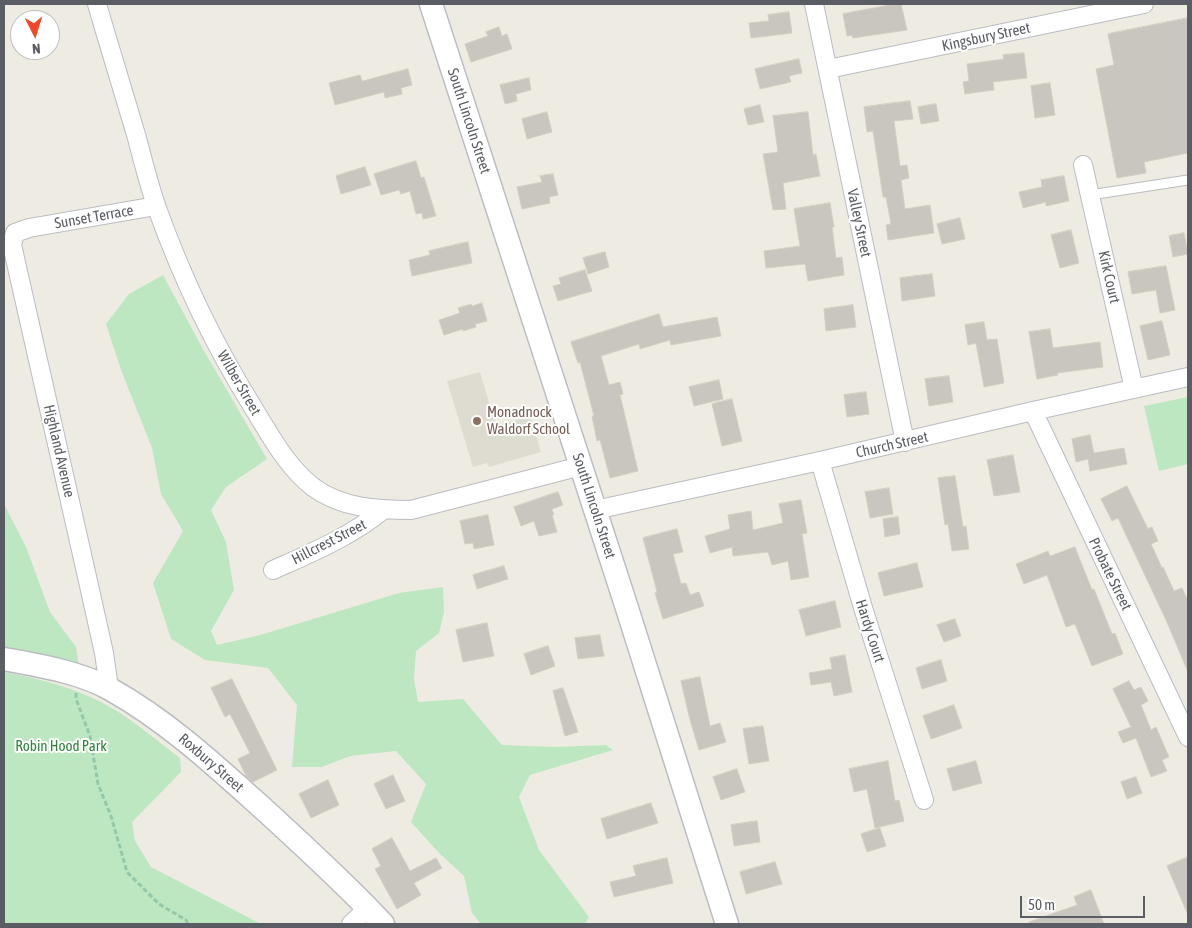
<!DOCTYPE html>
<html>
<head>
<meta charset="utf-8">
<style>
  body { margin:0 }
  #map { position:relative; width:1192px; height:928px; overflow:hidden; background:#eeece2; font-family:"Asap Condensed",sans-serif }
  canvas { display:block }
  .frame { position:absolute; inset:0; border:5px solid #5a5e64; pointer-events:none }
  .north { position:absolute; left:10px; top:10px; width:50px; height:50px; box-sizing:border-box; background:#fff; border:1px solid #bdbfc1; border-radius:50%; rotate:175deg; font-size:14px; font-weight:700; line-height:20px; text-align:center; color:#5a5e64 }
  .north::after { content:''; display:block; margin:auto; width:18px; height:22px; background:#f14925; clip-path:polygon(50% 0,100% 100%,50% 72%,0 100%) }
  .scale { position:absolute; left:1020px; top:896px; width:125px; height:22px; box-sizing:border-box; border:2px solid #5a5e64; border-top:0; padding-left:6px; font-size:15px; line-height:18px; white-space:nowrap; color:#5a5e64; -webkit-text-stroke:4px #fff; paint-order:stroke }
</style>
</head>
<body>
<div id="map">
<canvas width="1192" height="928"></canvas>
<div class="frame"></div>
<div class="north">N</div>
<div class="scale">50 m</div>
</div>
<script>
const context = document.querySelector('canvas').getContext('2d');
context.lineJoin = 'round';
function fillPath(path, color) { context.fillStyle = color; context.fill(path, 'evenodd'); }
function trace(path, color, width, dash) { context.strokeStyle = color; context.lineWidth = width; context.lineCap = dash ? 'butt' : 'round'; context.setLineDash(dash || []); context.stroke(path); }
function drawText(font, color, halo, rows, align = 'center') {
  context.font = font + ' "Asap Condensed",sans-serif'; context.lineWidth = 4; context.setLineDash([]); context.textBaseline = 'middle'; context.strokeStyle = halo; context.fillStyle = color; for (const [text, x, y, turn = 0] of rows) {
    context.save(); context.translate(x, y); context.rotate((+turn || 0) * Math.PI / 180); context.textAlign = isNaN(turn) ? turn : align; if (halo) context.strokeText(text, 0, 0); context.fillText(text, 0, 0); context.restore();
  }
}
fillPath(new Path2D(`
  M480,372L496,426L530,416L541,452L489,467L487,463L473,467L447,381Z`), '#dedcd1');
fillPath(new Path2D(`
  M163,275L203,349L267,459L226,487L211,510L226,542L234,590L211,631L217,645L260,635L399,593L443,587L444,612L439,633L416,651L414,679L418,702L463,699L502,745L554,747L606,745L613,750L530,775L519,797L539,850L589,917L585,924H481L472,913L464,876L439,853L411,822L426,784L396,751L350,756L322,767H292L297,705L268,668L205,660L171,639L153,583L183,531L161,494L152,448L121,370L106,324L129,294Z
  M1188,397V464L1159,471L1144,406Z
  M4,504L26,547L50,612L76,647L79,666L4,647Z
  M4,672C41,679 77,688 110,707C135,721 157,741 180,758L181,772L132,822L135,841L151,867L261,924H4Z`), '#bde7c1');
const building = new Path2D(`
  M895,4H901L907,30L853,38L852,35L847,36L843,14Z
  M789,12L792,33L751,38L749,23L769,21L768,15Z
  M1188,18V153L1144,162L1146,173L1117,178L1096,69L1114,65L1108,34Z
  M499,27L502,36L507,34L512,49L471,62L465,44L488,36L486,32Z
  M1024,53L1027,78L993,82L994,90L965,94L963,82L969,81L967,64L1004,59L1003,55Z
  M799,59L802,73L789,76L791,82L760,89L755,69Z
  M408,69L412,85L401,88L402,94L385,98L384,92L335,105L329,83L360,75L362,81Z
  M529,78L531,90L516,94L517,101L505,104L500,85Z
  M1050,83L1055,115L1035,118L1031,86Z
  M910,101L913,119L894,121L900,166L907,165L909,178L901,180L905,209L930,205L934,233L888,240L886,225L891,224L886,197H883L873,131L867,132L864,107Z
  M936,104L939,121L921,124L918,107Z
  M760,105L764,122L748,125L744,109Z
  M547,112L552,132L527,139L522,119Z
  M808,112L813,155L816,154L820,176L783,183L786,209L773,210L763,154L778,152L773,116Z
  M416,161L421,178L424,177L436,216L423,219L422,213L416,214L410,191L401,194L399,190L381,195L374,174Z
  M365,167L371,185L341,194L336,176Z
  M553,174L558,195L549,197L550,203L522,209L517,187L542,182L540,176Z
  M1064,176L1069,201L1046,206V202L1023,208L1019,192L1042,187L1041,180Z
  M830,203L834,227H832L836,258L842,257L844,275L808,281L805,264L766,268L764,251L800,246L794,209Z
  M960,218L965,239L942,244L937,224Z
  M1071,230L1079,263L1060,268L1051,235Z
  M1184,233L1188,254L1173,257L1169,236Z
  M468,242L472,263L412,276L409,260L430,255L429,251Z
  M605,252L609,267L588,274L583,258Z
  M1166,266L1175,310L1160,313L1156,290L1132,294L1128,272Z
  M585,270L592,291L558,301L553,286L561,284L559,278Z
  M932,274L935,296L902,301L900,278Z
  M482,303L487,321L475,324L476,327L463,331V329L444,335L439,320L460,313L458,308L471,304L472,306Z
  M853,305L856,327L826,331L824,309Z
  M659,314L663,327L717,317L721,336L671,345L670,340L640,349L639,344L601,356L609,385L620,382L623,394L620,395L638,471L610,478L600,440L597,441L592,416H594L580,362L578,363L571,342Z
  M1162,321L1170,355L1148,360L1140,326Z
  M984,322L987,340L997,339L1004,383L984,387L976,343L968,345L965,325Z
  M1050,329L1053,348L1100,342L1103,367L1057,373L1058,375L1037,379L1029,332Z
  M949,376L953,402L929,406L925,379Z
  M719,380L723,399L694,406L689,387Z
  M866,392L869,414L847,417L844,395Z
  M732,399L742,441L722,446L712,404Z
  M1090,435L1094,453L1124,448L1127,464L1090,471L1088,459L1076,462L1072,439Z
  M1013,455L1020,492L994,496L987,460Z
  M955,476L963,527L966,526L969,549L952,551L948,524L945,525L938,478Z
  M1127,486L1148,529L1152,527L1158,541L1151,544L1162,568L1163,567L1174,591L1182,588L1188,601V672L1166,620L1118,518L1112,521L1101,499Z
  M889,488L893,514L870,518L865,492Z
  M558,492L563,505L552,509L554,515H552L557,532L539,536L534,521L521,526L514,507Z
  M801,500L807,533L802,534L809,577L791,580L788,561L772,565L768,552L733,556L732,547L710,553L705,536L730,529L728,515L751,511L753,530L783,523L779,504Z
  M488,515L494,545L474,549L473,543L465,544L460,521Z
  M898,517L900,534L885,537L883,519Z
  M677,529L683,552L673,554L681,584L686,583L690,595L699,592L704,606L663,619L655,593L657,592L643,538Z
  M1075,547L1092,590L1094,589L1112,634L1115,633L1123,654L1092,666L1075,624L1066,627L1047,575L1024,584L1016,564L1048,551L1050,556Z
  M917,563L923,587L884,596L878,573Z
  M504,566L508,579L477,589L473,575Z
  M835,601L841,627L806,636L799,610Z
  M955,619L961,636L944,642L937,625Z
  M487,623L494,656L463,662L456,630Z
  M600,635L604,656L578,659L575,638Z
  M548,646L555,666L531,675L524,654Z
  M845,655L852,692L834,696L831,682L811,685L809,673L832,669L830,658Z
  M941,660L947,681L922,689L916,668Z
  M700,677L710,726L720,723L726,742L699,750L690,720L681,681Z
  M232,679L277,770L253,782L246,776L238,759L250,753L230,714L225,717L211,688Z
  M1129,681L1134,690L1141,687L1148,701L1141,705L1151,730L1156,727L1169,757L1162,760L1167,771L1151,777L1136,738L1123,743L1118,732L1131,727L1113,689Z
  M563,688L578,732L565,736L553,691Z
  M954,705L962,728L931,739L923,716Z
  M763,726L769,761L749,764L743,729Z
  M888,761L895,801L899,800L904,821L875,828L867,789L854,792L849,769Z
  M976,761L982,783L953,791L947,769Z
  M737,769L745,792L721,800L713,777Z
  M393,775L405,801L386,809L374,784Z
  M1136,777L1142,793L1127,799L1121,782Z
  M328,780L339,805L311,818L299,794Z
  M651,803L658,823L607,839L601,819Z
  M757,821L760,842L734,846L731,825Z
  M880,828L886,846L867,852L861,834Z
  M392,838L410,871L436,858L442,868L414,883L421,895L397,909L375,869L381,866L372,849Z
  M1188,857V915L1167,866Z
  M667,858L673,883L614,897L610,882L636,876L633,866Z
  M775,862L782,884L746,894L740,872Z
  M1091,890L1104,924H1029V922L1077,905L1074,897Z`);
fillPath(building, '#c9c6bf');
trace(building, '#d3cfc0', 1);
const service = new Path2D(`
  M1090,195L1188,180`);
const minor = new Path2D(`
  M97,4C110,49 124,94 137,138C143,161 149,185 157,208C182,278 214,345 254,409C270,435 287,467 313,487C341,508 377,510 411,510L581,466
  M814,4L905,442
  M828,69L1144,4
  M1083,165L1134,389
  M1033,411L1188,737
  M820,461L864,611L924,800
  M595,510L820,461L1033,411L1188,377
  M273,570C311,553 350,537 383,510
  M109,688L104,653L88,581L12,245L15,233L29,228L156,206
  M351,924L368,908`);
const tertiary = new Path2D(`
  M431,4L626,605L727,924
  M4,659C37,665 80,672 110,689C169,722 218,768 268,813C307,849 347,885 383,924`);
trace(service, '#babcc2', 11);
trace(minor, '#babcc2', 20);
trace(tertiary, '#babcc2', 25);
trace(new Path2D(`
  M76,693V699L90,736L98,784L111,816L127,872L159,904L186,920L188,924`), '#95c8a9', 3, [5, 2.5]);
trace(service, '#fff', 9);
trace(minor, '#fff', 18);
trace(tertiary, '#fff', 22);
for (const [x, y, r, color] of [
  [477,421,5,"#8d6e63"]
]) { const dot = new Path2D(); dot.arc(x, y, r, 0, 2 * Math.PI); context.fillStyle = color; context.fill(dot); trace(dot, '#fff', 2); }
drawText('15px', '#5a5e64', '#fff', [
  ["Kingsbury Street",986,37,-12],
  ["South Lincoln Street",469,121,72],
  ["Sunset Terrace",94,217,-10],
  ["Valley Street",859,223,78],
  ["Kirk Court",1109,277,77],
  ["Wilber Street",239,383,60],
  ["Church Street",892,445,-13],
  ["Highland Avenue",59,451,77],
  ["South Lincoln Street",594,506,72],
  ["Hillcrest Street",329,542,-27],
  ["Probate Street",1110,574,64],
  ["Hardy Court",870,631,72],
  ["Roxbury Street",211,763,41]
]);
drawText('15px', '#785e54', '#fff', [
  ["Monadnock",487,412],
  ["Waldorf School",487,429]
], 'left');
drawText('15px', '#30853d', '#fff', [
  ["Robin Hood Park",61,746]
]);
</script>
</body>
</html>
